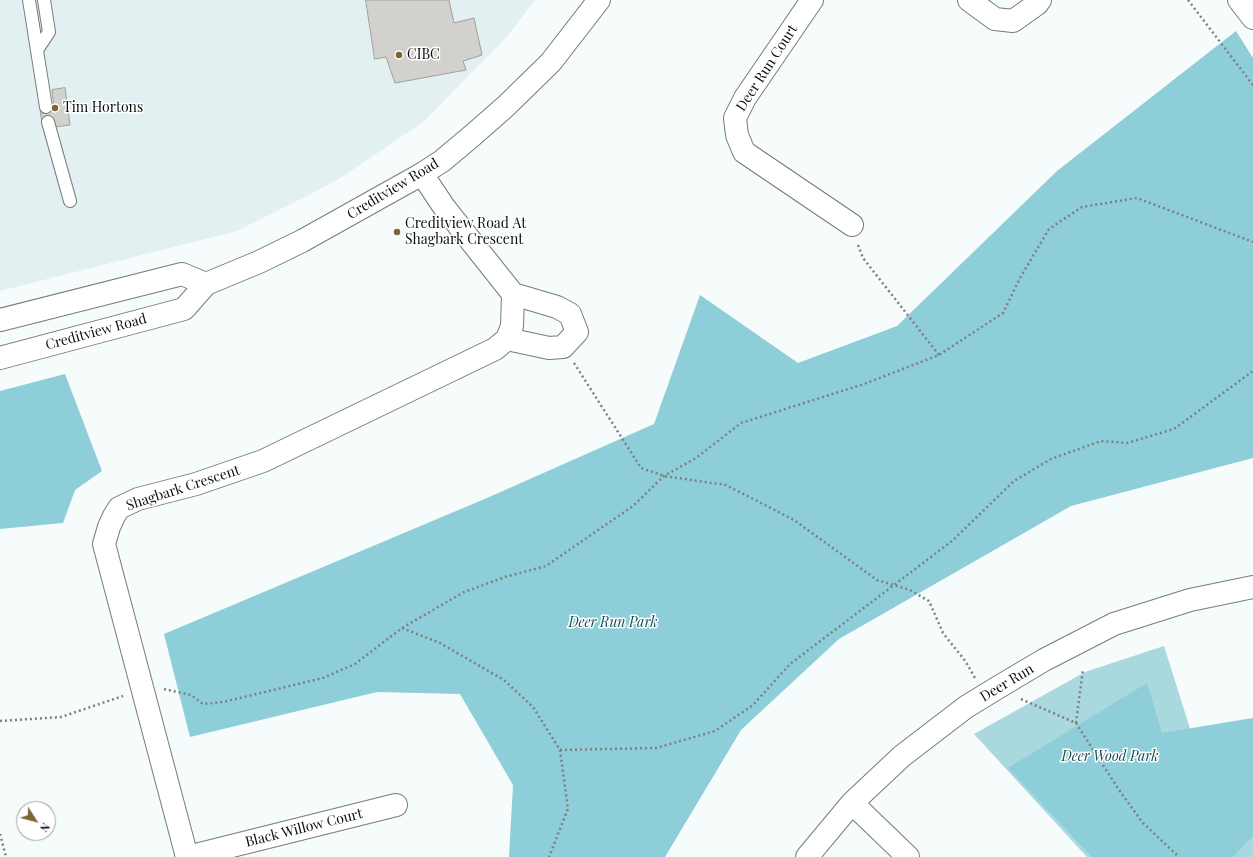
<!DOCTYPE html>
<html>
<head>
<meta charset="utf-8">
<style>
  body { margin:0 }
  #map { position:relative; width:1253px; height:857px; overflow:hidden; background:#f6fbfc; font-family:"Playfair Display",serif }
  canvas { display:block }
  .north { position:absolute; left:16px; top:801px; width:40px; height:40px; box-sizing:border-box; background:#fff; border:1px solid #9e9e9f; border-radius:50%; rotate:126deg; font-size:11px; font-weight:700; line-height:16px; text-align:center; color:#0c0d0e }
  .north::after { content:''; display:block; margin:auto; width:14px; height:18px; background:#7a6534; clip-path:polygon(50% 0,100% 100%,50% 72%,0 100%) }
</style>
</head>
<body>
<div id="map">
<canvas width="1253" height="857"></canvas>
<div class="north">N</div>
</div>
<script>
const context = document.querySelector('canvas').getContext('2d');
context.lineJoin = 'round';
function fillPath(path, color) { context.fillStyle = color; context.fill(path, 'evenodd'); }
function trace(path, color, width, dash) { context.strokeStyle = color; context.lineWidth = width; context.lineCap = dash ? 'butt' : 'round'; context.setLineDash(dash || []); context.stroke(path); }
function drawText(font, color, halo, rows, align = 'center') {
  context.font = font + ' "Playfair Display",serif'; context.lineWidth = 3; context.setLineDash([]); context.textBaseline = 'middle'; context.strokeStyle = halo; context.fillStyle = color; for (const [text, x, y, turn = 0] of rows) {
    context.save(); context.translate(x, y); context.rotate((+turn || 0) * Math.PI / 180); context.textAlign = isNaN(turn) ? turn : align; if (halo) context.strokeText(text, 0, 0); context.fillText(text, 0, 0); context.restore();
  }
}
fillPath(new Path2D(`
  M0,0H535L505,39L423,122L342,177L313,193L237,231L0,291Z`), '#e2f0f2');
fillPath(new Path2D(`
  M1164,646L1193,738L1253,729V857H1087L974,734L1085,672Z`), '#aad8df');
fillPath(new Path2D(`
  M1236,31L1253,58V458L1071,506L839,639L741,730L665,857H509L513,785L460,694L377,692L190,737L164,634L487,498L654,424L700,295L798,363L897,326L1057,171Z
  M65,374L102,471L75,490L63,523L0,529V391Z
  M1147,683L1162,733L1253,718V836L1233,857H1092L1008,768Z`), '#8eced8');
const building = new Path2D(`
  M366,0H449L454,23L474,18L482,55L463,61L466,70L395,83L386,57L375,59Z
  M65,88L70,125L54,127L53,122L42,123L40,109L54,106L52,90Z`);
fillPath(building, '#d3d1cd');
trace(building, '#a1a09c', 1);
const lane = new Path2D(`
  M29,0L46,107
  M37,50L49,32L44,0
  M48,122L70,201`);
const street = new Path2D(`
  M812,0L745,98L735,118L737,135L744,152L852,225
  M969,0L995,19L1013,21L1037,4L1040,0
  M507,339L549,348L563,347L577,332L570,314L557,307L513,294
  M852,803L908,857
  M187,857L104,544L109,527L114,516L119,508L138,499L196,484L263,461L495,349L507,339L512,326L513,294L444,207L422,174
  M188,857L396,805
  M807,857L852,803L902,756L966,707L997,688L1044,660L1114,624L1190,600L1253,587`);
const secondary = new Path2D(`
  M1239,0L1253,18
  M0,320L182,274L206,284
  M0,358L184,309L206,284L259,262L302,241L422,174L442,161L473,135L506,106L551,62L599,0`);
trace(lane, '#777b7c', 14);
trace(street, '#777b7c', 24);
trace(secondary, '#777b7c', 24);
trace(new Path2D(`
  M1188,0L1253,85
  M858,245L863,258L939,355
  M574,363L641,468L664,476L726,485L794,520L877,580L910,590L929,601L943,633L966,662L975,678
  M402,628L440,643L504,680L533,707L560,750L568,809L549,857
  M164,689L191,695L203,704L223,702L323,678L355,664L402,628L464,592L505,577L546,566L633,506L664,476L696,458L741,423L864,384L939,355L1003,313L1020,278L1049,229L1082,207L1137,198L1253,242
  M1021,699L1076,723L1119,790L1143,823L1179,857
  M0,721L61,717L123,696
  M1076,723L1083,669
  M560,750L656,748L715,731L753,705L790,664L952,541L1014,481L1051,459L1101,441L1127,443L1174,429L1253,371
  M0,834L6,857`), '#7d8081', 2.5, [2, 3]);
trace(lane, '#fff', 12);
trace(street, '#fff', 22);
trace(secondary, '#fff', 22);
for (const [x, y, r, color] of [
  [399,55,4,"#7a6534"],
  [55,108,4,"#7a6534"],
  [397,232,4,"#7a6534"]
]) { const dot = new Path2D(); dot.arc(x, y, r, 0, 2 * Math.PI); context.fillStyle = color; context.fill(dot); trace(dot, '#fff', 1.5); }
drawText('14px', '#0c0d0e', '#fff', [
  ["CIBC",407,55],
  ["Tim Hortons",63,108],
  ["Creditview Road At",405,224],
  ["Shagbark Crescent",405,240]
], 'left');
drawText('14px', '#0c0d0e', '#fff', [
  ["Deer Run Court",767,68,-57],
  ["Creditview Road",393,189,-31],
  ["Creditview Road",96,332,-15],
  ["Shagbark Crescent",183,488,-18],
  ["Deer Run",1007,683,-31],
  ["Black Willow Court",304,828,-14]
]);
drawText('italic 14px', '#154d55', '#fff', [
  ["Deer Run Park",613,623],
  ["Deer Wood Park",1110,757]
]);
</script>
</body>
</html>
